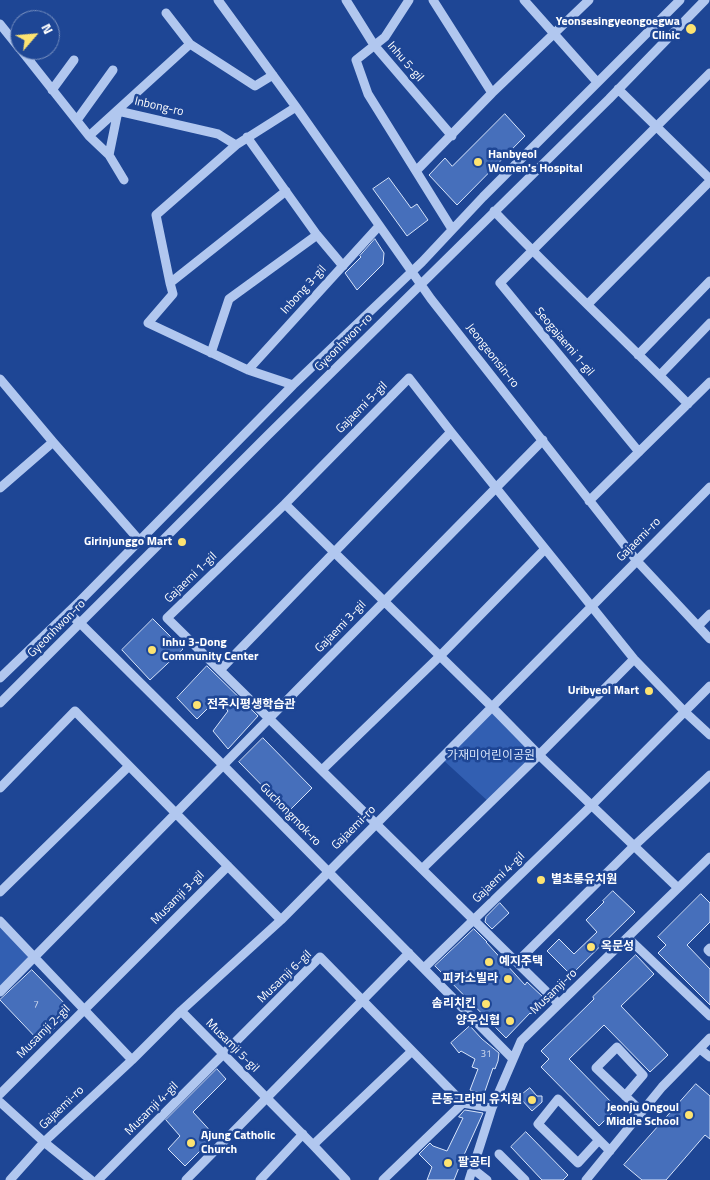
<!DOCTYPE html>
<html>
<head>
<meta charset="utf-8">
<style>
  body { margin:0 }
  #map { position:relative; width:710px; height:1180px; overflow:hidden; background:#1e4695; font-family:"Titillium Web",sans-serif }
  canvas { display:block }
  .north { position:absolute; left:10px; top:10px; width:50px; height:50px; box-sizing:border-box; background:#1e4695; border:1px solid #7890bf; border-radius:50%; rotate:63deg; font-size:14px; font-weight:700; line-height:20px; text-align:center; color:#fff }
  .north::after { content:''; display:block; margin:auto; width:18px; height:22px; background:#fde371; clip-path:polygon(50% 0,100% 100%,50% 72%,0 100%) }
</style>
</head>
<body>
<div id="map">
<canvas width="710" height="1180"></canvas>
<div class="north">N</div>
</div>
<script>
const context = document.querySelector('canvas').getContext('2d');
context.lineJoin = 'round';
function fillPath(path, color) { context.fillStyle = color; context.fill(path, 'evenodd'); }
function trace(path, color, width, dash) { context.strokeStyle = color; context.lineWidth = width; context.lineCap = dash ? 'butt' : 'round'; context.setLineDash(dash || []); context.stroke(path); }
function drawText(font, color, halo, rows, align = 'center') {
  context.font = font + ' "Titillium Web","Noto Sans KR",sans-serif'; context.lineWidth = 5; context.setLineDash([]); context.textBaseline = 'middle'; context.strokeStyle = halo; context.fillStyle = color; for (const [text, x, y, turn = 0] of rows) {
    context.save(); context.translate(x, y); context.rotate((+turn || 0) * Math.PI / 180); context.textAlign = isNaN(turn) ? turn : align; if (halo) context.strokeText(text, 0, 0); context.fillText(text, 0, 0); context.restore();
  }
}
fillPath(new Path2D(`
  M492,707L539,755L490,803L441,758Z
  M0,921L34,957L0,992Z`), '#325fb2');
const building = new Path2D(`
  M505,114L525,136L457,205L429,175L445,158L452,166Z
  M389,178L411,208L417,204L428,220L407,236L373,189Z
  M375,239L384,253L383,264L357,290L345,273L361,257L360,256Z
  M153,619L183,649L150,680L122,650Z
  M207,666L258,716L228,749L213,731L228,711L217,699L197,719L177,698Z
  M263,738L312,788L288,812L239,762Z
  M613,891L635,912L571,975L547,951L559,939L574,954L597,932L586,920L604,902L603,901Z
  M701,894L710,903V922L687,945L710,969V1005L658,953L666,945L658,937Z
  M500,903L509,913L492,929L485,922L486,917Z
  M474,929L487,942H486L525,985L527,982L543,997V1000L531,1014L530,1013L506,1038L435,966Z
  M636,955L654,974L621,1006L668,1055L650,1072L604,1025L569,1059L617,1108L599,1126L541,1067L549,1059L541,1051L594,999L593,997Z
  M32,970L72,1011L40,1042L0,1000Z
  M470,1026L482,1039L499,1053L498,1061L495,1069L493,1068L484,1094L470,1090L478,1069L472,1067L475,1059L461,1051L459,1053L451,1043Z
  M217,1069L226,1079L193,1112L215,1136L185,1166L168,1149L180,1136L166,1120Z
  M696,1084L710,1096V1139L705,1135L666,1180H642L624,1165Z
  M530,1088L537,1096H542V1102L532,1111L519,1097Z
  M465,1110L483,1113L464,1155L454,1180H427L432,1167L419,1154L430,1143L433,1146L447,1151L463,1118L459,1117Z
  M526,1132L568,1175L563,1180H542L511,1147Z`);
fillPath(building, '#466fbb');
trace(building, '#d7e4fa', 1);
trace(new Path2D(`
  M218,0L296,107L431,299L637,561L710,639
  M346,0L374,45L452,136
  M409,0L385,37L356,60L368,94L452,229
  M433,0L492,93
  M524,0L597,82
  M166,13L190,44L255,86L273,75
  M0,24L20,49
  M21,50L89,136L109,155L124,180
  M618,89L710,179
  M52,90L74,60
  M77,120L113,70
  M89,136L190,44
  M247,137L317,235L343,266
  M109,155L118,111L218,134L236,145
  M416,171L492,93L589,0
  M494,211C557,277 624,339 688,404
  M170,283L286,191
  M588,304L710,181
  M211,353L229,299L317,235
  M638,355L710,281
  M248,370L379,226
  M660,375L710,323
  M0,379L53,442L139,540
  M293,385L248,370L148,323L173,294L170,283L156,215L236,145L296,107
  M639,452L500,283L710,73
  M0,488L53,442
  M589,501L710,382
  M285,504L492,707L539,755L678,888
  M68,613L80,623L223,765L513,1059
  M698,626L710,614
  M220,670L451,432
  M0,678L80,601L293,385L422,262L483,197L680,0
  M0,703L267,436L609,99L705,0
  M322,770L440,656L545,549
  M0,788L75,711L281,920
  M422,869L539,755L634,659
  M0,892L129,766
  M0,921L132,1060
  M628,938L710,1016
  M710,948L708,950L710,952
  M517,962L634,846L710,775
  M424,968L592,805L710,686
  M0,992L543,440
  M559,1004L167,618L285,504L409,378L451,432L634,659L685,712L710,735
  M181,1011L313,1145L346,1180
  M700,1049L710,1057
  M0,1094L228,866
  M625,1096L643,1075L617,1047L596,1068L642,1112
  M0,1102L44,1142L91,1180
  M599,1140L578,1163L538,1124L558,1099L610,1151
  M313,1145L412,1051
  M499,1154L525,1180
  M473,1169L487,1180
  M10,1180L44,1142L132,1060L181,1011L281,920L710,487
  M98,1180L320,957L463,1103L492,1108
  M186,1180L409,953
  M260,1180L303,1134
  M383,1180L463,1103
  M469,1180L492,1108L521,1041L710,857
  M586,1180L662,1087L710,1038`), '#b1c7ef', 9);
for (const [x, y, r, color] of [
  [691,29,6,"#fde371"],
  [478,162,5,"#fde371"],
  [182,542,5,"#fde371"],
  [152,650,5,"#fde371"],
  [649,691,5,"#fde371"],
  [197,705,5,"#fde371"],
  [541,880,5,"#fde371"],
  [591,947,5,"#fde371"],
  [489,962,5,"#fde371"],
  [508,979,5,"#fde371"],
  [486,1004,5,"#fde371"],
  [510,1021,5,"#fde371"],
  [532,1100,5,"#fde371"],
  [689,1115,5,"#fde371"],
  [191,1143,5,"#fde371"],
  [448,1163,5,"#fde371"]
]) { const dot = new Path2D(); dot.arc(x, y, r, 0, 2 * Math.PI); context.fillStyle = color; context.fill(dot); trace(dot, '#1e4695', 2); }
drawText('10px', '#d1dbee', null, [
  ["7",36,1006],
  ["31",486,1055]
]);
drawText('bold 12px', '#fff', '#1e4695', [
  ["Yeonsesingyeongoegwa",680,22],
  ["Clinic",680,36],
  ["Hanbyeol",488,155,"left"],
  ["Women's Hospital",488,169,"left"],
  ["Girinjunggo Mart",172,542],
  ["Inhu 3-Dong",162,643,"left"],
  ["Community Center",162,657,"left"],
  ["Uribyeol Mart",639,691],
  ["전주시평생학습관",207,705,"left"],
  ["별초롱유치원",551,880,"left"],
  ["옥문성",601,947,"left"],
  ["예지주택",499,962,"left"],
  ["피카소빌라",498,979],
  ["솜리치킨",476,1004],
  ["양우신협",500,1021],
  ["큰동그라미 유치원",522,1100],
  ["Jeonju Ongoul",679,1108],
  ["Middle School",679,1122],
  ["Ajung Catholic",201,1136,"left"],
  ["Church",201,1150,"left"],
  ["팔공티",458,1163,"left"]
], 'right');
drawText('12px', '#fff', '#1e4695', [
  ["Inhu 5-gil",405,62,49],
  ["Inbong-ro",159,107,13],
  ["Inbong 3-gil",304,290,-48],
  ["Seogajaemi 1-gil",564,342,50],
  ["Gyeonhwon-ro",344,343,-45],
  ["Jeongeonsin-ro",492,356,52],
  ["Gajaemi 5-gil",362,408,-45],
  ["Gajaemi-ro",639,540,-45],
  ["Gajaemi 1-gil",191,578,-44],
  ["Gajaemi 3-gil",341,627,-46],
  ["Gyeonhwon-ro",57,629,-45],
  ["Guchongmok-ro",290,815,46],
  ["Gajaemi-ro",354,828,-45],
  ["Gajaemi 4-gil",499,878,-44],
  ["Musamji 3-gil",178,898,-45],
  ["Musamji 6-gil",285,977,-44],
  ["Musamji-ro",554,992,-44],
  ["Musamji 2-gil",44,1032,-45],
  ["Musamji 5-gil",232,1046,45],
  ["Gajaemi-ro",62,1108,-44],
  ["Musamji 4-gil",152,1109,-45]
]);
drawText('12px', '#d7e4fa', '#1e4695', [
  ["가재미어린이공원",491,756]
]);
</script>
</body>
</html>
